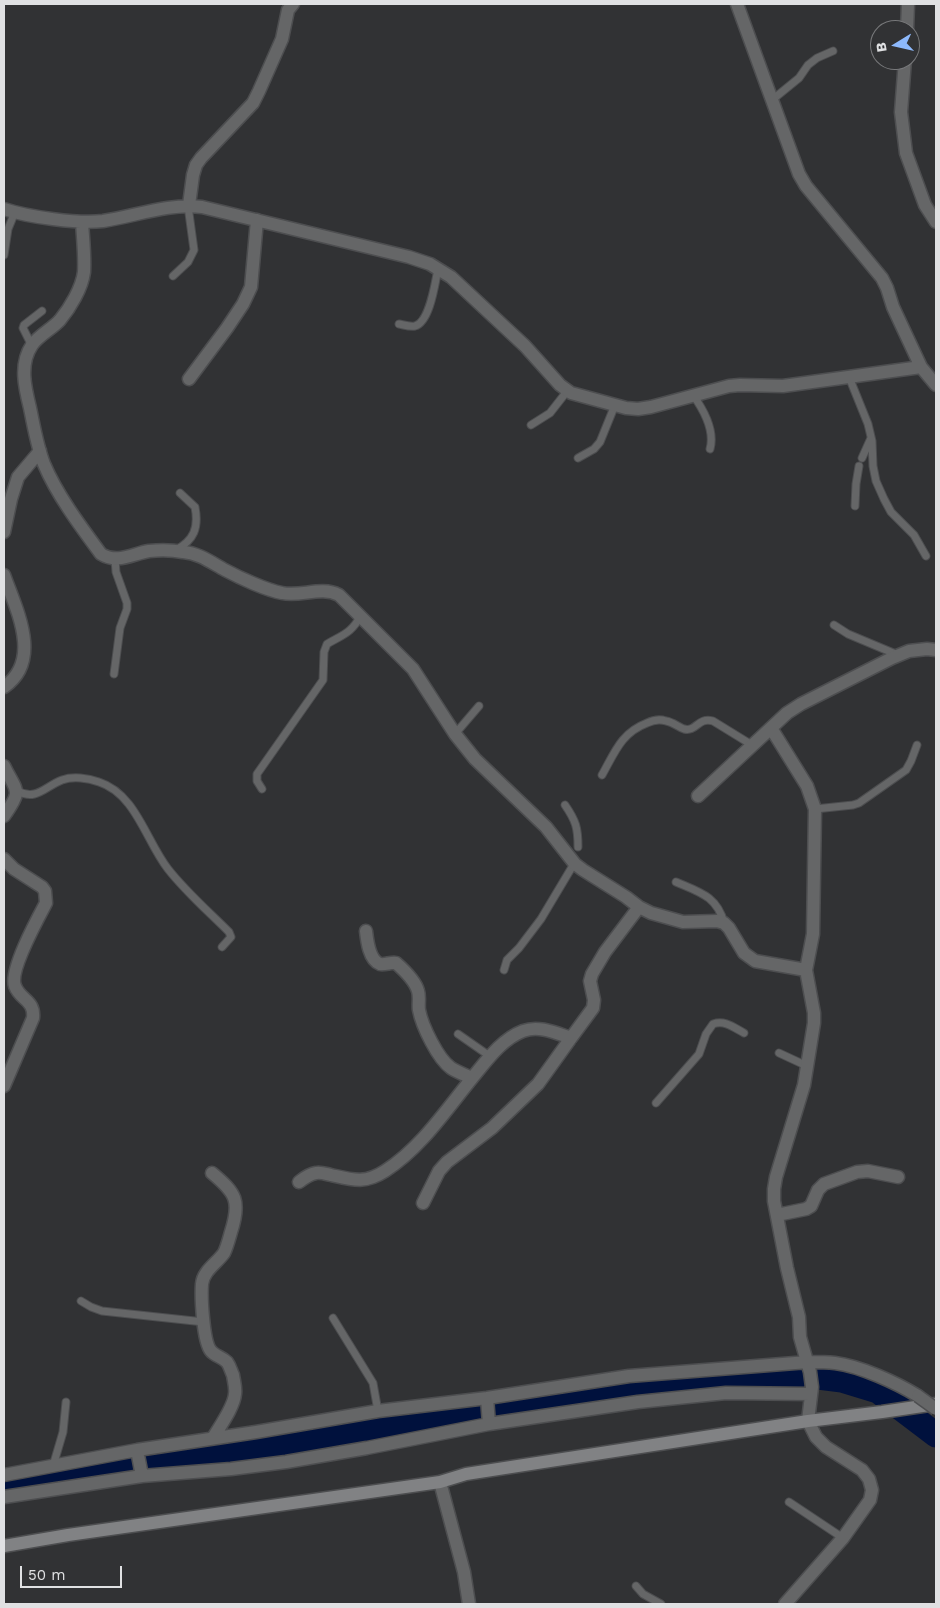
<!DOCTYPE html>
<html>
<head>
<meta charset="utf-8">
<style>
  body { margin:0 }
  #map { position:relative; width:940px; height:1608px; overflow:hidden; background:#313234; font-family:"Work Sans",sans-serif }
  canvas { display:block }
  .frame { position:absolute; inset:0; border:5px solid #e0e1e3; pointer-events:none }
  .north { position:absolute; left:870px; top:20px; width:50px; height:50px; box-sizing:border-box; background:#313234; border:1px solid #77787a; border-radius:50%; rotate:261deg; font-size:14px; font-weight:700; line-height:20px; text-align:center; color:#e0e1e3 }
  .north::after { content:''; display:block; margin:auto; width:18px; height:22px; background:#8db9fc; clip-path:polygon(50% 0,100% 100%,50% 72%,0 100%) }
  .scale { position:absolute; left:20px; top:1566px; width:102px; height:22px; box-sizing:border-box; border:2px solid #e0e1e3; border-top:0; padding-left:6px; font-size:15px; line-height:18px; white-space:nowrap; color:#e0e1e3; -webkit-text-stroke:4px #313234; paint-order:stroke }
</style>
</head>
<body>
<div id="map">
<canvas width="940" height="1608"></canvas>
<div class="frame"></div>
<div class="north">B</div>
<div class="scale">50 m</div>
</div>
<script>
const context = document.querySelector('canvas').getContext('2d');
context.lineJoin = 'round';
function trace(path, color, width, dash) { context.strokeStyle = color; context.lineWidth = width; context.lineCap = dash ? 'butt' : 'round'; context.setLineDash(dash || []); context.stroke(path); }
trace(new Path2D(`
  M4,1489L301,1444L448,1417L637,1386L810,1376L842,1380L878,1391L936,1435`), '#00113d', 25);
const lane = new Path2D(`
  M772,100L799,78L808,65L817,58L833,51
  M4,255L8,229L15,212
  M173,276L188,262L194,250L188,206
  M399,324C404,325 410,327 415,326C430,322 435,283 438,269
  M32,346L23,328L24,325L42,311
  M849,377L868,424L872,441L873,466L876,481L884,499L891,512L914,535L926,556
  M693,395C703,409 715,431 710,449
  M531,425L550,413L568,390
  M578,458L594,449L600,442L615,405
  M862,458L871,438
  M855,506L856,484L859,466
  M176,550C194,540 199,528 195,507L180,493
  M834,625L848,634L898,655
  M114,674L120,628L127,609V603L116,572L115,559
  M455,734L479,706
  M602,775C615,752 621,733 647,723C653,720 660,719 666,721C673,722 678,727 684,729C697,732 697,717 713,721L752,745
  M262,789L257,781V774L323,680L324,652L327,644C342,635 352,633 361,615
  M17,791C37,801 44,787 62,780C73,776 88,778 99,782C136,794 146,841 168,869C186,892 208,911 229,932L231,937L222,947
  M565,805C576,821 578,828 578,847
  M815,809L853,805L859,803L906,770L911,761L917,745
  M676,882C699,892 717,896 724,923
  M504,970L507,960L519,948L541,919L575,862
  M458,1034L491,1057
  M779,1053L807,1066
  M656,1103L699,1054L706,1034L713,1024C725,1020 733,1027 744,1033
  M81,1301L91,1307L102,1311L204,1322
  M333,1318L373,1383L378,1411
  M53,1466L63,1432L66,1402
  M789,1502L843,1538
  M636,1586L643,1594L661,1604`);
const street = new Path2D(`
  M737,4L799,174L806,186L882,278L887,288L893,307L921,367L936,385
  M907,30L908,4
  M905,60L901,112L906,153L925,205L936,222
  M189,205L193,175L196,165L201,158L253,103L259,91L282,39L288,10L293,4
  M4,209C28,217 78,224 103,221C136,216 168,203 202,207L409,257L430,264L451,277L525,346L560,385L571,393L626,408L638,409L651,407L729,386L740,385L783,386L921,367
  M82,222C83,239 85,256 84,272C82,288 70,308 60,320C52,329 39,335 32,345C19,364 25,388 30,408C34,427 37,446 44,464C57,495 81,527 101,554C117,564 132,554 149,551C160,550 172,550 183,552C199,553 212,563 225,570C240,578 266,590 282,593C301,597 321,586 339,595L413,669L455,734L475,759L546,827L575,864L583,870L626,897L639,907L651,913L683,922L717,921L724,923L729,928L744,953L755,961L806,970
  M189,379L227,328L243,304L251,287L257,220
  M4,532L11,499L18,477L40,451
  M4,575C16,609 43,660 4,687
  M771,728L807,786L815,809L813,934L806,970L814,1013V1023L804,1085L776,1177L774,1189V1201L787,1268L799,1317L800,1337L810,1372L812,1387L808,1421L816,1437L826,1447L862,1470L869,1479L872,1490L870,1500L843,1538L785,1604
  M4,766C17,793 23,789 4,816
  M698,796L787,713L801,704L892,658L909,651L927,649L936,650
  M4,859L14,869L42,887L45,891L46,903C38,918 9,971 15,986C20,1000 35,1000 33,1018L4,1086
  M366,931C367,940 369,960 380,964C385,965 391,962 396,963C404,970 415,980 418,991C420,997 418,1004 419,1010C422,1026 438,1059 451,1068C457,1072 465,1075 472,1078
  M212,1173C236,1193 241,1201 231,1232C229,1239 227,1247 224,1253C217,1263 203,1271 202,1284C201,1297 203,1342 211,1351C215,1356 222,1357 227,1362C230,1366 231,1371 233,1375C234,1382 236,1388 235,1394C234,1407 220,1426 213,1438
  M299,1182C304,1178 310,1174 316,1173C321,1172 326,1174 331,1175C353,1180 365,1184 385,1171C421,1148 446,1110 473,1077C487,1060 502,1039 523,1031C539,1025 556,1033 571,1038
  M423,1203L439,1171L447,1162L492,1128L538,1084L571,1038L593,1008L594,1000L590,981L592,974L605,952L639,907
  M777,1215L806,1209L811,1206L818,1190L824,1184L857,1172L868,1171L898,1177
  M487,1398L489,1424
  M137,1450L142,1476
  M4,1475L137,1450L256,1432L378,1411L487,1398L629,1376L808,1362C817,1362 826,1362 835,1363C860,1366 897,1383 918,1396
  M440,1482L464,1572L469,1604
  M4,1497L142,1476L231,1469L286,1462L367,1448L489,1424L638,1402L726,1393L811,1394`);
const secondary = new Path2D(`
  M4,1546L68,1535L440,1482L466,1474L808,1421L882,1412L936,1404`);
trace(lane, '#4d4e50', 9);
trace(street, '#4d4e50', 15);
trace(secondary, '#4d4e50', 15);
trace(lane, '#656667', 7);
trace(street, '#656667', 12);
trace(secondary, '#818284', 12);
const streetBridge = new Path2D(`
  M918,1396L936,1409`);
trace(streetBridge, '#4d4e50', 15, []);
trace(streetBridge, '#656667', 12);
</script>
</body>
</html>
